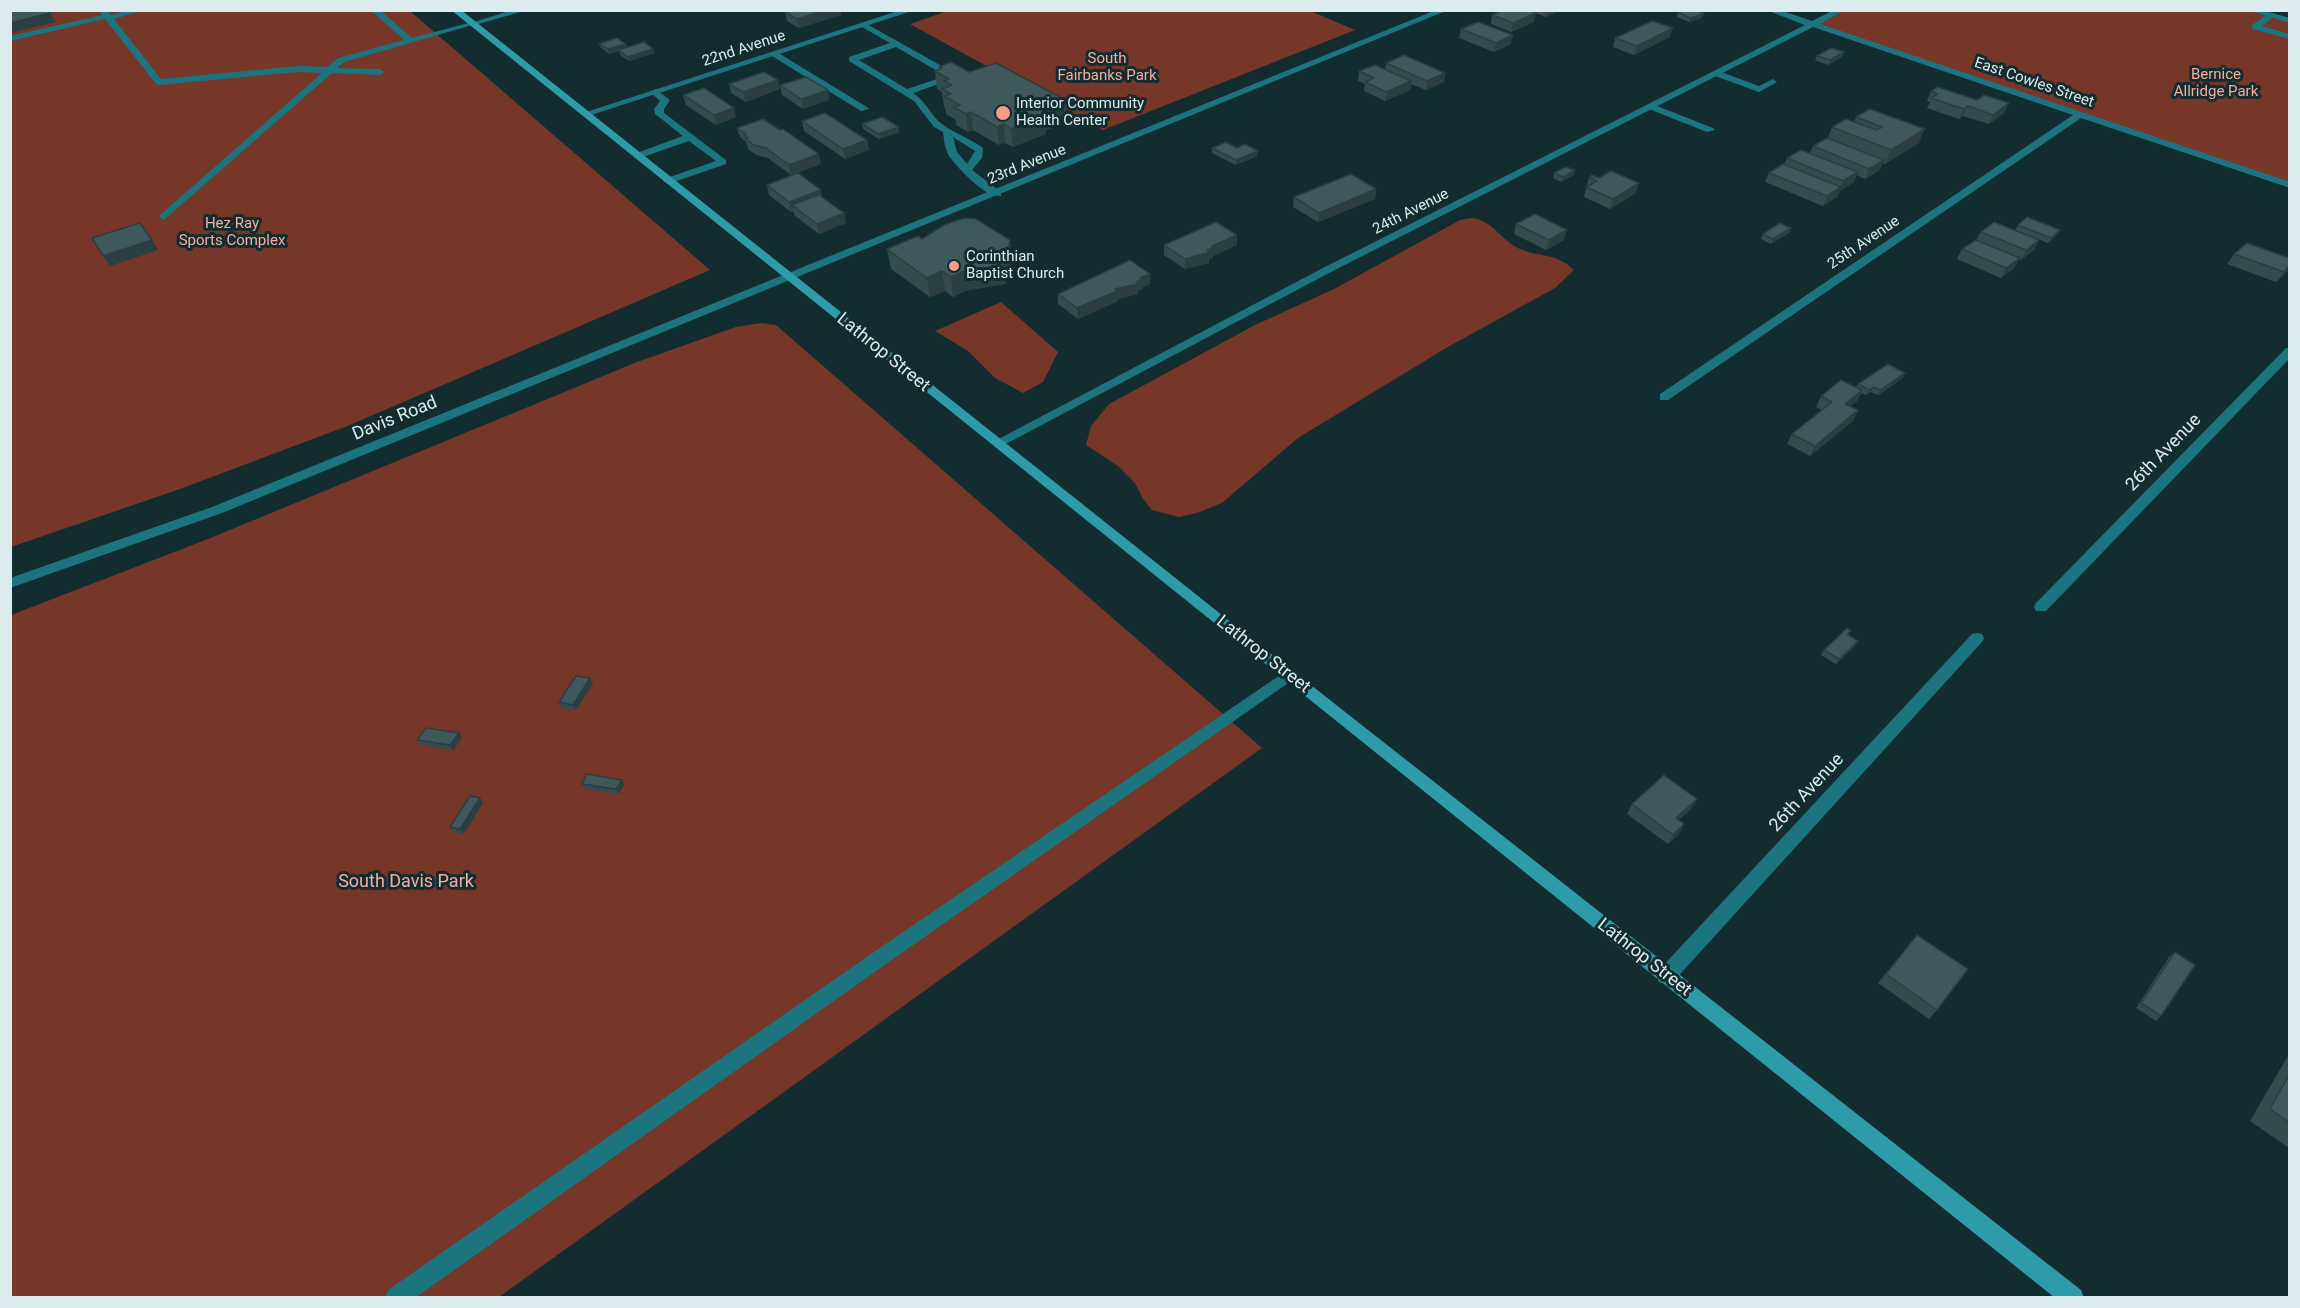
<!DOCTYPE html>
<html>
<head>
<meta charset="utf-8">
<style>
  body { margin:0 }
  #map { position:relative; width:2300px; height:1308px; overflow:hidden; background:#132c30; font-family:Roboto,sans-serif }
  canvas { display:block }
  .frame { position:absolute; inset:0; border:12px solid #dcebed; pointer-events:none }
</style>
</head>
<body>
<div id="map">
<canvas width="2300" height="1308"></canvas>
<div class="frame"></div>
</div>
<script>
const context = document.querySelector('canvas').getContext('2d');
context.lineJoin = 'round';
function fillPath(path, color) { context.fillStyle = color; context.fill(path, 'evenodd'); }
function trace(path, color, width, dash) { context.strokeStyle = color; context.lineWidth = width; context.lineCap = dash ? 'butt' : 'round'; context.setLineDash(dash || []); context.stroke(path); }
function drawText(font, color, halo, rows, align = 'center') {
  context.font = font + ' Roboto,sans-serif'; context.lineWidth = 6; context.setLineDash([]); context.textBaseline = 'middle'; context.strokeStyle = halo; context.fillStyle = color; for (const [text, x, y, turn = 0] of rows) {
    context.save(); context.translate(x, y); context.rotate((+turn || 0) * Math.PI / 180); context.textAlign = isNaN(turn) ? turn : align; if (halo) context.strokeText(text, 0, 0); context.fillText(text, 0, 0); context.restore();
  }
}
fillPath(new Path2D(`
  M950,10H1308L1355,30L1103,130L910,24Z
  M1841,10H2251L2289,21V185L1813,25Z
  M11,11H410L710,270L350,425L180,489L11,547Z
  M1472,218C1492,220 1501,240 1518,248C1539,258 1556,252 1574,270L1555,288L1446,348L1298,438L1222,503L1197,513L1179,517L1152,510L1143,499L1135,483L1118,466L1086,445L1091,426L1109,404L1255,325L1334,289L1460,220Z
  M1001,302L1058,352L1043,382L1023,393L995,378L968,351L935,331Z
  M761,323L776,325L1262,748L499,1297H11V615L208,539L637,362L736,327Z`), '#763628');
fillPath(new Path2D(`
  M99,10H108L111,15L128,10H144L114,19L161,79L298,66L327,67L338,58L404,40L371,10H380L412,38L472,22L476,24L344,62L337,68L380,69L384,72L380,75L332,73L164,220L159,217L160,215L322,73L298,72L159,85L156,84L105,19L10,41V36L102,15Z
  M2268,14L2275,16L2262,26L2290,34V39L2252,29V25Z
  M865,23L956,74V78L913,93C926,101 931,116 942,124C955,134 970,138 983,148L982,158L972,170L1001,192V196C985,198 958,168 949,156C945,149 944,140 943,132L934,127L914,101L849,61V57L890,43L862,27L861,25ZM896,47L946,76L907,89L859,60ZM953,137L975,151L967,164L957,152Z
  M775,51L867,107L869,109L861,111L772,56L771,54Z
  M1715,72H1721L1759,86L1773,79L1777,82L1759,92L1715,76Z
  M655,89L670,100L664,109V113L726,160V164L668,184L663,181L664,179L716,161L689,141L640,158H634V154L683,136L655,114L654,109L660,101L650,92Z
  M1652,104L1713,128L1715,130L1707,132L1649,109L1647,107Z`), '#1c747f');
fillPath(new Path2D(`
  M901,10H915L588,116L580,114Z
  M1766,10H1780L1812,21L1834,10H1845L1820,24L2290,182V188L2081,118L1668,400H1660V394L2073,115L1813,27L1329,273L1002,446L997,447L991,443L1321,269L1805,25Z
  M2247,10H2262L2290,18V23Z
  M2286,348H2290V358L2046,611H2036L2034,607L2036,603Z
  M1977,633L1982,634L1984,638L1982,642L1673,982L1666,984L1659,982L1657,976L1659,970L1972,634Z
  M1289,669L1294,671L1297,675L1294,679L896,957L415,1298H385L388,1290L884,945Z`), '#1c747f');
fillPath(new Path2D(`
  M512,10H527L472,26L468,24Z
  M1436,10H1448L222,513L10,588V578L212,507Z`), '#1c747f');
fillPath(new Path2D(`
  M451,10H461L1237,627L2081,1290L2084,1298H2055Z`), '#2e9ba9');
fillPath(new Path2D(`
  M791,10H840L841,15L799,28L787,21L785,12Z
  M1503,10H1560L1546,17L1535,13L1534,22L1511,32L1491,24L1492,15Z
  M1678,12L1704,14L1702,18L1689,22L1677,17Z
  M1461,29L1511,44L1494,52L1459,38Z
  M1670,37L1634,55L1613,47L1615,38Z
  M599,44H626L627,48L655,53L629,61L620,55L619,51L609,54L601,48Z
  M1817,56L1842,57L1828,65L1815,60Z
  M1386,63L1445,73L1444,82L1426,90L1411,84L1410,90L1385,101L1364,91L1365,84L1358,81L1359,71L1385,70Z
  M939,67L969,72L1060,97L1061,102L1065,104L1066,123L1046,130V134L1013,147L1005,143L999,145L973,130L968,132L956,125V120L946,114L945,107H944L942,92L937,89L935,71L939,69Z
  M778,80L780,89L746,102L731,93L729,84Z
  M780,85L828,90L829,100L803,109L782,95Z
  M1931,91L2004,113L1989,124L1963,116L1959,119L1927,108L1930,102L1927,101Z
  M683,95L736,117L716,125L686,105Z
  M1870,109L1919,143L1885,164L1882,163L1880,170L1865,179L1856,175L1854,182L1840,191L1837,197L1823,206L1765,182L1769,173L1784,165L1787,158L1810,153L1813,146L1828,138L1832,127L1854,122L1856,117Z
  M802,121L867,140L869,150L845,159L804,131Z
  M862,124L899,132L879,139L863,129Z
  M737,128L821,164L791,175L768,158L756,155L748,149L746,142L740,137Z
  M1212,148H1237L1257,156L1236,165L1212,153Z
  M1554,173L1574,175L1561,182L1553,178Z
  M1589,177L1636,193L1610,209L1584,197Z
  M767,185L822,197L844,213L846,223L819,234L794,215L793,211L791,212L769,195Z
  M1376,189L1375,199L1318,222L1293,207L1294,197Z
  M1516,224L1564,240L1546,250L1514,234Z
  M2018,225L2057,235L2048,243L2015,230Z
  M1791,228L1789,233L1771,244L1761,239L1763,234Z
  M1981,232L2039,240L2034,250L2021,260L2019,259L2014,268L2001,278L1957,259L1962,249L1976,240Z
  M1237,235V245L1213,256V257L1209,259V263L1185,269L1164,255V245Z
  M922,239L1010,240L1011,259L1005,284L965,291L953,297L945,291L930,297L891,269L887,249Z
  M2234,254L2288,271L2276,282L2227,264Z
  M1150,284L1143,287V289L1138,291V294L1118,299V301L1078,319L1058,304V294Z
  M1903,378L1878,395L1871,392L1866,395L1861,393L1857,401L1850,406L1858,410L1853,421L1810,456L1787,444L1792,434L1822,410L1816,407L1821,396L1856,388L1858,384Z
  M1851,631L1848,635L1858,641L1855,646L1836,664L1821,655L1824,650Z
  M590,678L593,684L576,710L562,708L559,702Z
  M462,738L453,750L421,745L417,740Z
  M622,780L624,785L619,794L585,789L582,784Z
  M1697,799L1691,809L1679,820V834L1668,844L1627,814L1632,804Z
  M483,803L464,834L453,832L450,827Z
  M1917,935L1937,1010L1929,1019L1878,983Z
  M2175,952L2161,1016L2156,1021L2136,1008L2169,957Z
  M2289,1054V1148L2250,1121Z`), '#354c4f');
fillPath(new Path2D(`
  M825,10H840L841,15L799,28L797,19Z
  M1547,10H1560L1546,17Z
  M50,13L56,22L10,33V23Z
  M1536,13L1534,22L1511,32L1513,23Z
  M1704,14L1702,18L1689,22L1690,18Z
  M1673,28L1670,37L1634,55L1637,46Z
  M1513,35L1511,44L1494,52L1496,43Z
  M626,44L627,49L609,54L608,49Z
  M653,49L655,53L629,61L628,57Z
  M1844,52L1842,57L1828,65L1830,60Z
  M1445,73L1444,82L1426,90L1427,81Z
  M778,80L780,89L746,102L743,92Z
  M1411,81L1410,90L1385,101L1386,92Z
  M828,90L829,100L803,109L801,99Z
  M1060,97L1061,106L1065,104L1066,123L1046,130V134L1013,147L1011,129L1041,114L1055,99Z
  M2009,103L2004,113L1989,124L1993,115Z
  M1968,106L1963,116L1959,119L1964,109Z
  M734,108L736,117L716,125L714,115Z
  M971,112L973,130L968,132L966,114Z
  M1004,124L1005,143L999,145L997,127Z
  M899,127V132L879,139L878,134Z
  M1925,129L1919,143L1885,164L1891,150Z
  M867,140L869,150L845,159L843,149Z
  M1258,151L1257,156L1236,165V160Z
  M819,154L821,164L791,175L789,165Z
  M1884,160L1880,170L1865,179L1869,169Z
  M1575,170L1574,175L1561,182L1563,177Z
  M1858,172L1854,182L1840,191L1837,197L1823,206L1827,196L1840,188L1843,181Z
  M1639,183L1636,193L1610,209L1613,199Z
  M1376,189L1375,199L1318,222L1319,213Z
  M821,190L823,200L792,205L793,211L791,212L789,202Z
  M844,213L846,223L819,234L817,224Z
  M1791,228L1789,233L1771,244L1773,239Z
  M1567,230L1564,240L1546,250L1549,240Z
  M2060,230L2057,235L2048,243L2051,238Z
  M1237,235V245L1213,256V257L1209,259V263L1185,269V259Z
  M152,240L158,250L110,266L103,256Z
  M1010,240L1011,259L1005,284L965,291L953,297L951,277Z
  M2039,240L2034,250L2021,260L2026,250Z
  M2020,258L2014,268L2001,278L2006,268Z
  M2289,266V269L2288,271L2276,282L2284,272Z
  M942,271L945,291L930,297L927,278Z
  M1150,274V284L1143,287V289L1138,291V294L1118,299V301L1078,319L1077,308L1115,289L1136,282L1140,278Z
  M1905,373L1903,378L1878,395L1880,390Z
  M1874,387L1871,392L1866,395L1869,390Z
  M1862,390L1857,401L1840,414L1845,404Z
  M1858,410L1853,421L1810,456L1815,446Z
  M1858,641L1855,646L1836,664L1839,659Z
  M590,678L593,684L576,710L573,705Z
  M459,733L462,738L453,750L450,745Z
  M622,780L624,785L619,794L616,789Z
  M480,798L483,803L464,834L460,829Z
  M1697,799L1691,809L1671,828L1676,818Z
  M1684,824L1679,834L1668,844L1673,835Z`), '#2b3e40');
const building = new Path2D(`
  M48,10L50,13L10,23V11Z
  M791,10H825L797,19L785,12Z
  M1503,10H1529L1536,13L1513,23L1492,15Z
  M1684,10H1696L1704,14L1690,18L1678,12Z
  M1652,21L1673,28L1637,46L1615,38Z
  M1478,22L1513,35L1496,43L1461,29Z
  M617,38L626,44L608,49L599,44Z
  M644,42L653,49L628,57L618,50Z
  M1831,48L1844,52L1830,60L1817,56Z
  M1404,55L1445,73L1427,81L1386,63Z
  M951,62L969,72L996,63L1060,97L1055,99L1065,104L1041,114L1045,116L1011,129L1004,124L997,127L971,112L966,114L954,107L960,105L944,96L951,94L942,89L952,85L944,81L949,79L935,71L942,68L939,67Z
  M1375,65L1411,81L1386,92L1365,82L1374,78L1359,71Z
  M764,72L778,80L743,92L729,84Z
  M806,77L828,90L801,99L780,85Z
  M1938,87L1977,100L1984,95L2009,103L1993,115L1968,106L1964,109L1931,98L1938,94L1931,91Z
  M704,88L734,108L714,115L683,95Z
  M1870,109L1925,129L1891,150L1832,127L1846,119L1877,130L1882,127L1856,117Z
  M825,113L867,140L843,149L802,121Z
  M882,117L899,127L878,134L862,124Z
  M763,119L780,130L783,129L819,154L789,165L766,148L754,145L745,139L748,138L744,135L746,134L737,128Z
  M1827,138L1884,160L1869,169L1813,146Z
  M1226,142L1237,148L1245,144L1258,151L1236,160L1212,148Z
  M1801,150L1858,172L1843,181L1787,158Z
  M1783,164L1841,187L1827,196L1769,173Z
  M1566,167L1575,170L1563,177L1554,173Z
  M1611,171L1639,183L1613,199L1586,187L1597,181L1589,177L1592,175L1599,178Z
  M798,173L821,190L789,202L767,185Z
  M1351,174L1376,189L1319,213L1294,197Z
  M819,195L844,213L817,224L792,205Z
  M1535,214L1567,230L1549,240L1516,224Z
  M2027,217L2060,230L2051,238L2018,225Z
  M964,218L976,219L1010,240L1003,265L962,272L951,277L942,271L927,278L887,249L918,236L922,239L944,225Z
  M1216,222L1237,235L1212,246L1214,247L1207,250L1210,252L1185,259L1164,245Z
  M1994,222L2039,240L2026,250L1981,232Z
  M140,223L152,240L103,256L92,238Z
  M1780,223L1791,228L1773,239L1763,234Z
  M1976,240L2020,258L2006,268L1962,249Z
  M2247,243L2289,258V266L2284,272L2234,254Z
  M1130,260L1150,274L1140,278L1143,279L1136,282L1138,284L1115,289L1117,291L1077,308L1058,294Z
  M1888,364L1905,373L1880,390L1874,387L1869,390L1858,384Z
  M1841,380L1862,390L1845,404L1858,410L1815,446L1792,434L1832,402L1821,396Z
  M1847,628L1851,631L1847,634L1858,641L1839,659L1824,650Z
  M576,676L590,678L573,705L559,702Z
  M426,728L459,733L450,745L417,740Z
  M587,774L622,780L616,789L582,784Z
  M1664,775L1697,799L1676,818L1684,824L1673,835L1632,804Z
  M470,796L480,798L460,829L450,827Z
  M1917,935L1968,969L1937,1010L1886,974Z
  M2175,952L2195,965L2161,1016L2141,1003Z
  M2289,1075V1122L2270,1109Z`);
fillPath(building, '#3e585c');
trace(building, '#2b3e40', 1.5);
for (const [x, y, r, color] of [
  [1003,113,8,"#f49e8a"],
  [954,266,6,"#f49e8a"]
]) { const dot = new Path2D(); dot.arc(x, y, r, 0, 2 * Math.PI); context.fillStyle = color; context.fill(dot); trace(dot, '#132c30', 2); }
drawText('15px', '#dcebed', '#132c30', [
  ["22nd Avenue",744,49,-18],
  ["East Cowles Street",2034,83,19],
  ["23rd Avenue",1027,165,-22],
  ["24th Avenue",1411,212,-27],
  ["25th Avenue",1864,243,-34]
]);
drawText('15px', '#f5ad9c', '#132c30', [
  ["South",1107,59],
  ["Fairbanks Park",1107,76],
  ["Bernice",2216,75],
  ["Allridge Park",2216,92],
  ["Hez Ray",232,224],
  ["Sports Complex",232,241]
]);
drawText('15px', '#dcebed', '#132c30', [
  ["Interior Community",1016,104],
  ["Health Center",1016,121],
  ["Corinthian",966,257],
  ["Baptist Church",966,274]
], 'left');
drawText('18px', '#dcebed', '#132c30', [
  ["Lathrop Street",883,353,39],
  ["Davis Road",395,419,-22],
  ["26th Avenue",2164,453,-46],
  ["Lathrop Street",1263,655,38],
  ["26th Avenue",1807,793,-47],
  ["Lathrop Street",1644,958,38]
]);
drawText('18px', '#f5ad9c', '#132c30', [
  ["South Davis Park",406,882]
]);
</script>
</body>
</html>
